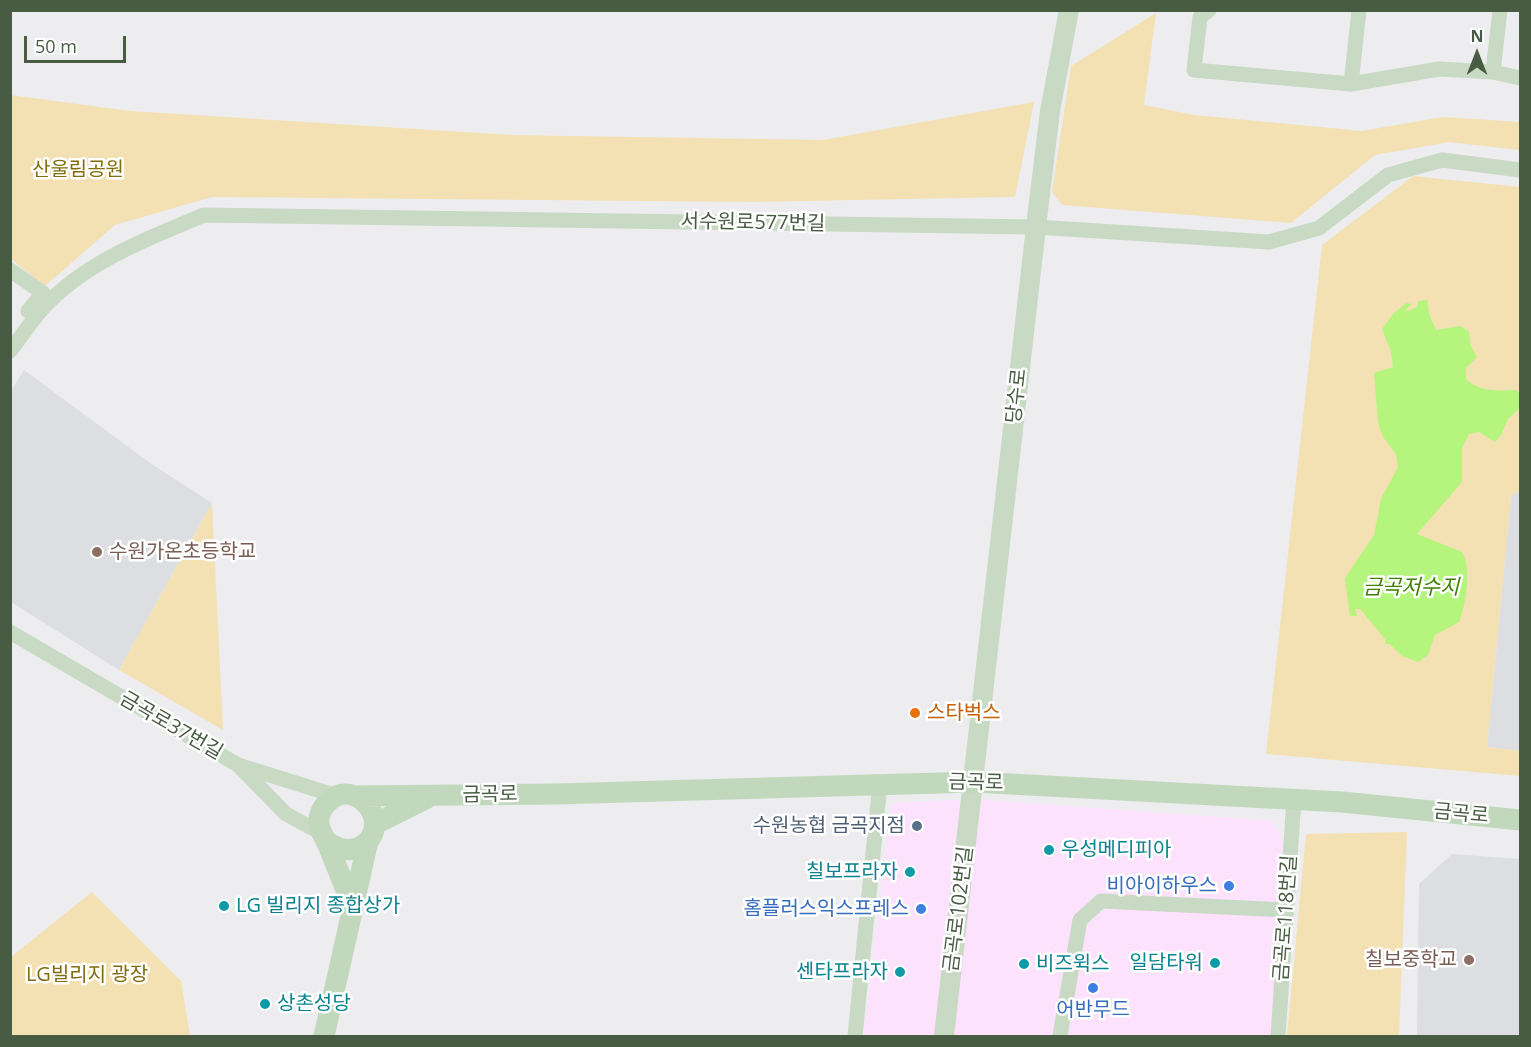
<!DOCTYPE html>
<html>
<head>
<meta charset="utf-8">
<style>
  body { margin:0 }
  #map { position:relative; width:1531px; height:1047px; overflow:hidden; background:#edecef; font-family:"Open Sans",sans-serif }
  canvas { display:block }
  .frame { position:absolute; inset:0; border:12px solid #485b43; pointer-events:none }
  .north { position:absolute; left:1447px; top:24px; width:60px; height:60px; -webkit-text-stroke:4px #fff; paint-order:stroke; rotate:0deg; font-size:16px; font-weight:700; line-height:24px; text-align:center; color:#485b43 }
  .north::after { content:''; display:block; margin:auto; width:21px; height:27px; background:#485b43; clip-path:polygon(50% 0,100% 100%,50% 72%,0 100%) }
  .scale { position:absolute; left:24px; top:36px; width:102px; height:27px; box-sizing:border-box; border:3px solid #485b43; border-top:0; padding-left:8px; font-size:18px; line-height:21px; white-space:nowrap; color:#485b43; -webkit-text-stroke:4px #fff; paint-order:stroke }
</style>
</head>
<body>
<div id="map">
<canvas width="1531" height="1047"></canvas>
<div class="frame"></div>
<div class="north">N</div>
<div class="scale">50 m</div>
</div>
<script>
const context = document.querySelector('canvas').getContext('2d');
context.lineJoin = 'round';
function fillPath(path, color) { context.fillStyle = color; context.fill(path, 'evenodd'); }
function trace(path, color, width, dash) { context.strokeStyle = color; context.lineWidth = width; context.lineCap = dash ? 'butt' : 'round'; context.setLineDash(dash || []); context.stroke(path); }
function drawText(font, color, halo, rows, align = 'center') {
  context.font = font + ' "Open Sans","Noto Sans KR",sans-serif'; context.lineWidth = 5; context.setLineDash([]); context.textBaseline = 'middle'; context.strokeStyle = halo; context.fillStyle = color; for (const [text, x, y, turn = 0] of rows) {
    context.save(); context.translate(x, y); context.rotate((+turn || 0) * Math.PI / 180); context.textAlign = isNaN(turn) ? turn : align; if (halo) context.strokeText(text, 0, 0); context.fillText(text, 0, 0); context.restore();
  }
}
fillPath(new Path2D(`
  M972,799L1272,821L1283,840L1271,1036H863L892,803Z`), '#fde2fd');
fillPath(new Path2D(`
  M24,370L150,463L212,503L119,670L11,602L10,392Z
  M1520,490V751L1487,747L1511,496Z
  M1452,854L1520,859V1036H1417L1419,884Z`), '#dddee1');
fillPath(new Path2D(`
  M1156,13L1144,105L1194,115L1362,131L1443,117L1520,122V147L1519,150L1449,142L1375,155L1291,223L1062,205L1052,192L1071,66Z
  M10,95L130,111L512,135L823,140L1034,102L1015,197L752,202L212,197L115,225L45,286L11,259Z
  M1413,176L1520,187V490L1511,496L1487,747L1520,751V776L1266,754L1322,245Z
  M212,503L223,730L119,670Z
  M1407,832L1399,1036H1287L1306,834Z
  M92,892L181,981L190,1036H11V957Z`), '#f3e1b4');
fillPath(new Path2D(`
  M1427,300L1429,314L1436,330L1461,326L1469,332L1470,344L1477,357L1466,368V379C1478,392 1500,391 1516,390L1520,394V408L1508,419L1501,435L1495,442L1479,432L1469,434L1462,448V482L1417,534L1462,552C1472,566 1466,606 1459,622L1435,635L1428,655L1418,662L1402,656L1390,644H1385V639L1360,609H1355L1357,616H1350L1345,578L1374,535L1381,499L1398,467L1396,454L1383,437L1378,423L1374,373L1393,367L1391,352L1382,329L1394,313L1406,303L1412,304L1405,310L1408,311L1417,307L1418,301Z`), '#b5f47d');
trace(new Path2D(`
  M1209,10L1200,17L1194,70L1351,84L1439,69L1493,72L1520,78
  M1493,72L1500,10
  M1351,84L1359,10
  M10,270L43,293L28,311
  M10,351C22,336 32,320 44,307C87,261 147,239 204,215L1036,227L1269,242L1319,228L1388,175L1442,160L1520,170
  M10,632L238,765L286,814L321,833
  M238,765L337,796
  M855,1036L880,783
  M1060,1036L1080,920L1101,901L1286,910
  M1278,1036L1294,799`), '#c8d9c4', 15);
trace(new Path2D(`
  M944,1036L1036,227L1050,111L1069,10`), '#c8d9c4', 20);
trace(new Path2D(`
  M356,796L557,794L974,782L1342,802L1520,820
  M375,824L427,798
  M326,841C336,848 348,853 360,847C397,826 355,773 327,803C321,809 318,817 319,824C320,832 325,838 328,845C336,865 344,885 352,905
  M324,1036L368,841`), '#c1d8bc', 21);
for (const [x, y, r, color] of [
  [97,552,6,"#8d6e63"],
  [915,713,6,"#e8710a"],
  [917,826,6,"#5c6f8a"],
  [1049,850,6,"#0f9aa8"],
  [910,872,6,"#0f9aa8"],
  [1229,886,6,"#3f7fe0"],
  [224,906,6,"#0f9aa8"],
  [921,909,6,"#3f7fe0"],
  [1469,960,6,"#8d6e63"],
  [1215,963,6,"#0f9aa8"],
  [1024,964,6,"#0f9aa8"],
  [900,972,6,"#0f9aa8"],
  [1093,988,6,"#3f7fe0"],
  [265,1004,6,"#0f9aa8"]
]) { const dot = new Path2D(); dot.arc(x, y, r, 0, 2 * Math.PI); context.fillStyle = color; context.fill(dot); trace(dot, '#fff', 2); }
drawText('20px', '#836e0d', '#fff', [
  ["산울림공원",78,170],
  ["LG빌리지 광장",87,975]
]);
drawText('20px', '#485b43', '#fff', [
  ["서수원로577번길",753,223,1],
  ["당수로",1017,396,-84],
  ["금곡로37번길",171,726,30],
  ["금곡로",976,783,1],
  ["금곡로",490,795,-1],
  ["금곡로",1461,814,5],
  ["금곡로102번길",959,909,-83],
  ["금곡로118번길",1286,918,-86]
]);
drawText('20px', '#785e54', '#fff', [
  ["수원가온초등학교",109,552],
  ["칠보중학교",1457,960,"right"]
], 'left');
drawText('20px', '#c56008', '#fff', [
  ["스타벅스",927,713]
], 'left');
drawText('20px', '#4e5e75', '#fff', [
  ["수원농협 금곡지점",905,826]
], 'right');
drawText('20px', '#0d838f', '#fff', [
  ["우성메디피아",1061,850],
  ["칠보프라자",898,872,"right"],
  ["LG 빌리지 종합상가",236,906],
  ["일담타워",1203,963,"right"],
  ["비즈윅스",1036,964],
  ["센타프라자",888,972,"right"],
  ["상촌성당",277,1004]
], 'left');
drawText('20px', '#366cbe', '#fff', [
  ["비아이하우스",1217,886],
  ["홈플러스익스프레스",909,909],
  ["어반무드",1093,1010,"center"]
], 'right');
drawText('italic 21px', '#408105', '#fff', [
  ["금곡저수지",1411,588]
]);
</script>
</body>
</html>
